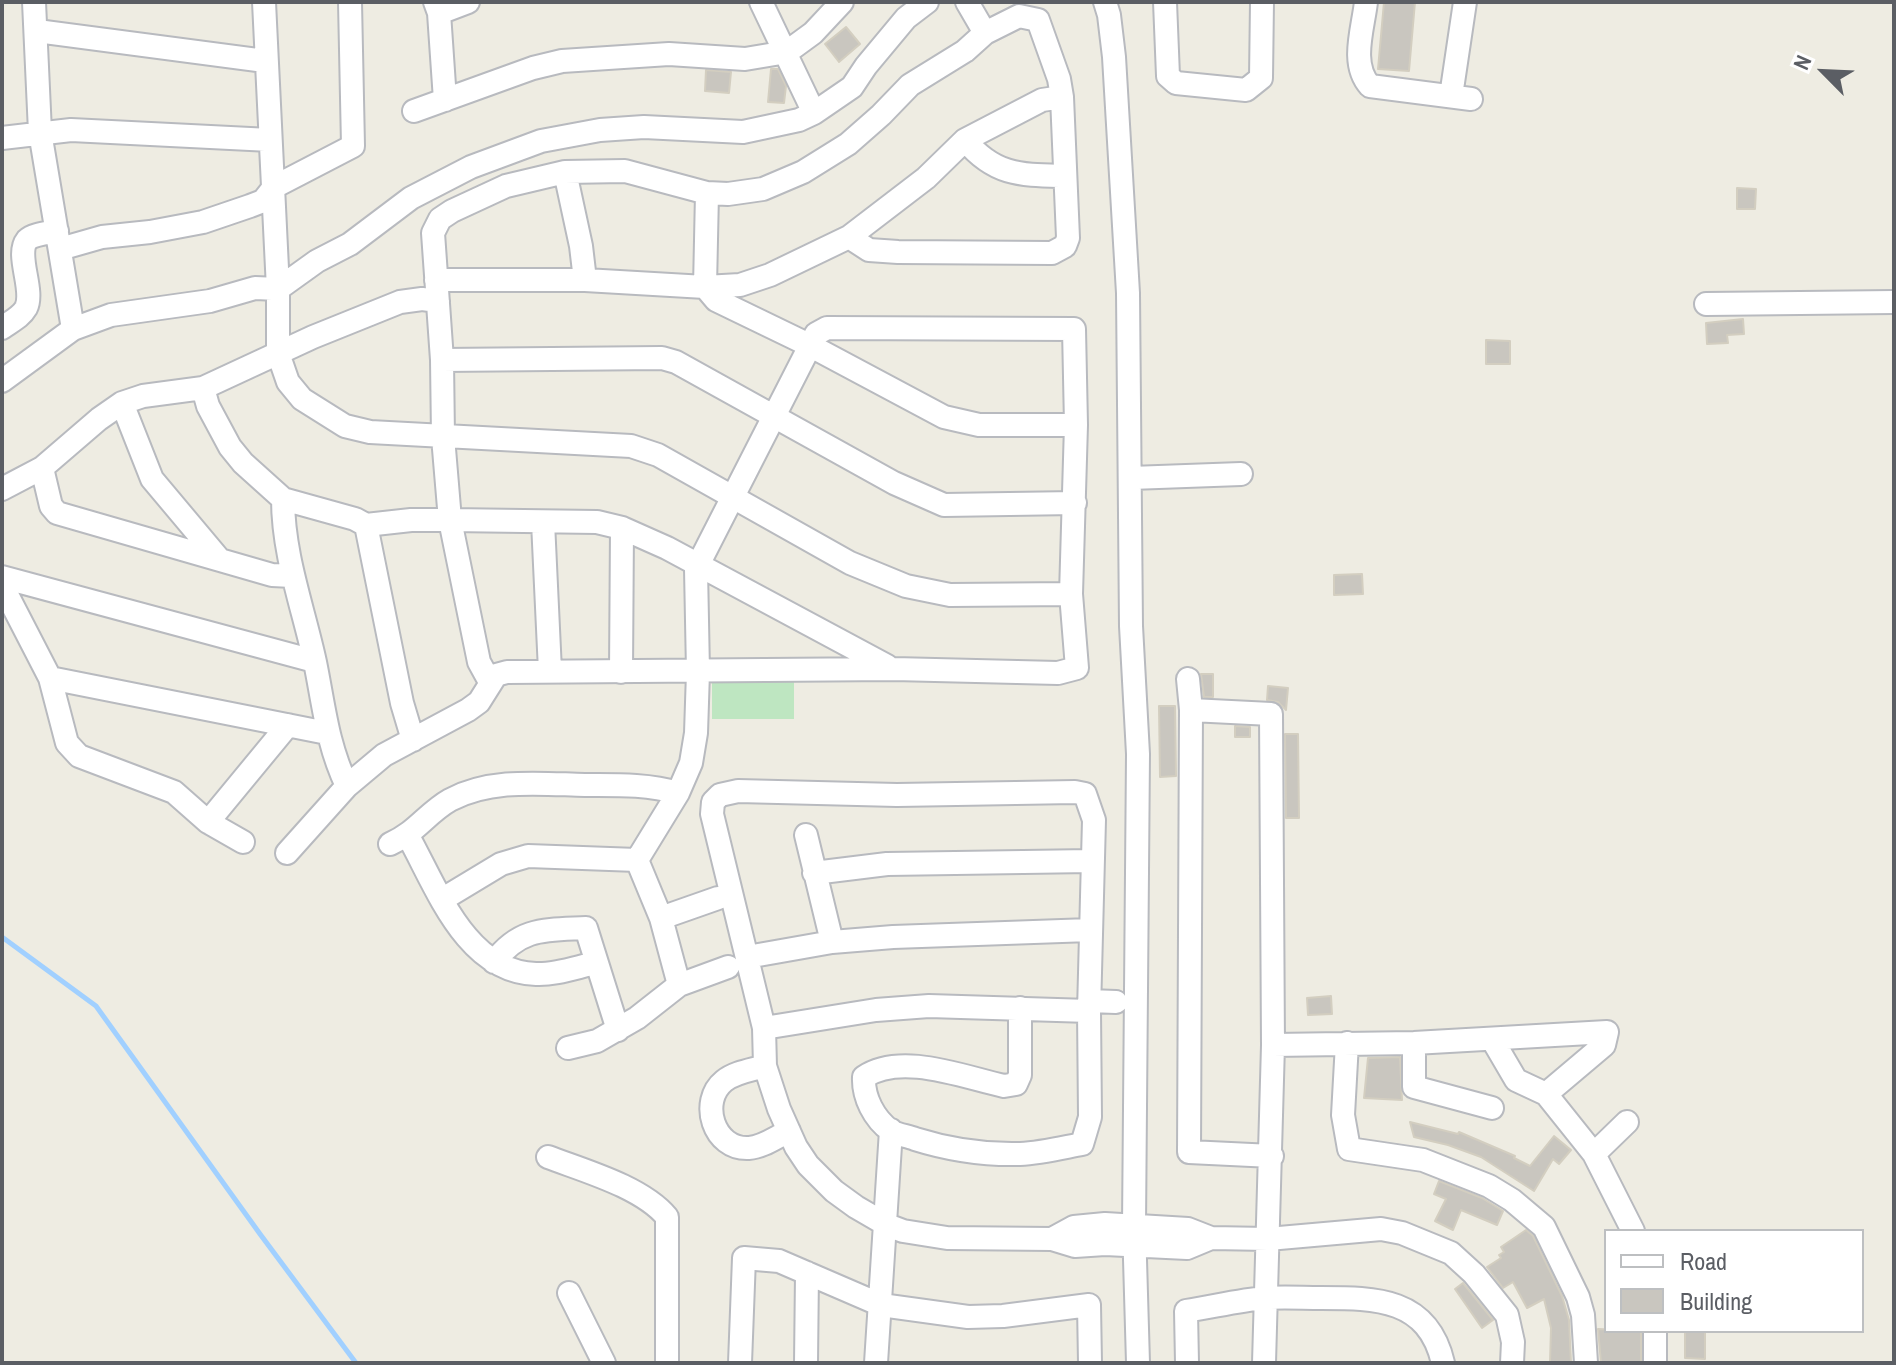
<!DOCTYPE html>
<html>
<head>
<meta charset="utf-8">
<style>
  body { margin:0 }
  #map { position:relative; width:1896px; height:1365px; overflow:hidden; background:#eeece2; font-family:"Archivo Narrow",sans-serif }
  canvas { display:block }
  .frame { position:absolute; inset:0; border:4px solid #5b5e64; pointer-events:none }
  .legend { position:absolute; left:1604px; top:1229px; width:260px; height:104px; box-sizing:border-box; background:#fff; border:2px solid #bdbfc1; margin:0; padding:10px 14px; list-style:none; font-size:24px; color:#5b5e64 }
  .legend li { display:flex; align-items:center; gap:16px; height:40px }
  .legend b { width:40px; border:2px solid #bdbfc1 }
  .north { position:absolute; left:1784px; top:32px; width:80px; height:80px; -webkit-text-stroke:6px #fff; paint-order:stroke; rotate:294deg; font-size:22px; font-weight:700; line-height:32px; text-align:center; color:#5b5e64 }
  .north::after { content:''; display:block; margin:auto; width:28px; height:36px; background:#5b5e64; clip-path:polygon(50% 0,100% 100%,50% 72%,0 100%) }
</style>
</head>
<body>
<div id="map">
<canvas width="1896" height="1365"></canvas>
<div class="frame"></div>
<ul class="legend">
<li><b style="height:10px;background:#fff"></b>Road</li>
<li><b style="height:22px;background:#c9c6bf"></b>Building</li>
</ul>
<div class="north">N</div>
</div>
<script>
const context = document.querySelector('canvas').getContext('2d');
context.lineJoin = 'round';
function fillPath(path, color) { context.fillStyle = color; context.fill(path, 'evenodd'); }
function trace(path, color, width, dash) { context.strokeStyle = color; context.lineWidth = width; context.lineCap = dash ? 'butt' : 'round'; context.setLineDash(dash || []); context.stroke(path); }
fillPath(new Path2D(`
  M712,675H794V719H712Z`), '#bee6c1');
trace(new Path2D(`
  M2,937L96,1006L260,1234L356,1363`), '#a1d0ff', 5);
const building = new Path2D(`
  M1384,2H1415L1409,71L1378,69Z
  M846,27L860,44L839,62L825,44Z
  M771,69H778L786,86L784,103L768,102Z
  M706,70L731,72L729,93L705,91Z
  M1737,188L1756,189L1755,209H1737Z
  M1743,319L1744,334L1727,335L1728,343L1707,344L1706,323Z
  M1486,340L1510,341V364H1486Z
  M1362,574L1363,594L1334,595V575Z
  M1201,674H1213V697H1204Z
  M1268,686L1288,688L1286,710L1278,702L1267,700Z
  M1159,706H1175L1176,776L1160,777Z
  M1235,726L1250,727V737H1235Z
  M1285,734H1298L1299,818H1286Z
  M1331,996L1332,1014L1308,1015L1307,998Z
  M1400,1057L1402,1100L1364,1098L1368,1058Z
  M1410,1122L1458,1134L1459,1132L1515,1156L1514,1158L1530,1166L1554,1136L1571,1150L1559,1164L1553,1159L1534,1191L1481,1157L1448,1145L1414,1137Z
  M1439,1181L1482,1198L1503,1211L1497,1225L1461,1210L1453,1230L1435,1221L1446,1199L1434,1194Z
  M1526,1230L1533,1236L1562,1296L1569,1320L1571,1363H1550L1551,1328L1544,1299L1527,1308L1513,1282L1503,1288L1487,1267L1501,1258L1499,1255L1504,1252L1501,1247Z
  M1463,1283L1493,1320L1482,1328L1455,1289Z
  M1598,1329L1641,1331V1363H1601Z
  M1685,1331H1705V1359L1685,1358Z`);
fillPath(building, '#c9c6bf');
trace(building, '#d3cec0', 2);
const minor = new Path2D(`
  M34,2L40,132L73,329
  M264,2L278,289V353L288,382L302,399L345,426L370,432L631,446L658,455L850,563L906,586L950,595L1071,594
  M435,2L439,13L445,100
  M761,2L814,113
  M967,2L985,33
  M1105,2L1109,15L1114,57L1128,293L1131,626L1138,754L1134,1225L1138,1363
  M1165,2L1168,76L1176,83L1246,90L1261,78L1262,2
  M1366,2C1363,29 1350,64 1370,86L1471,99
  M439,13L468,2
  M37,31L265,61
  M1451,96L1465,2
  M414,111L533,68L562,61L669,54L745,59L787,52L813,33L842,2
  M2,138L71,130L270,140
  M965,140C995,176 1021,175 1065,176
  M565,172L581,246L585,280
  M707,193L705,287L716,300L809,345L944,417L979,425H1076
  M60,249L102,237L150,232L203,222L250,206L263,201L274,187L353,146L350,2
  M436,280H585L705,287L740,285L770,275L849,237L926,178L965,140L1042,100L1062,97
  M1706,304L1894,302
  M2,328C10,322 21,317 26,308C35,290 15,255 27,240C33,234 48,233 57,231
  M442,360L662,358L676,362L894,483L944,505L1075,503
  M2,381L73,329L111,315L210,301L255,288L278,289L317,261L350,244L411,198L471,167L541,141L600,130L644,127L743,132L799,120L814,113L852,87L866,66L906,18L927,2
  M203,388L208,406L230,447L243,463L283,499L355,519L366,525L411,520H450L597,522L622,528L667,548L887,666
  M122,403L152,479L220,560
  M42,468L51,506L57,513L272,575L292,576
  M1131,478L1241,474
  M2,489L42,468L99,419L122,403L143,396L203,388L313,337L400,302L422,299L438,301
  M283,499C283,555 303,607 315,662C324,706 327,744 347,786
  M543,522L550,671
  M366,525L402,703L413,740
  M2,577L314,661
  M2,585L50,678L67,743L79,756L174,792L208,822L243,842
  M621,672L622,528
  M50,678L327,733
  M1188,679L1191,710L1189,1152L1272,1156
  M490,682L479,662L450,520L443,437L442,360L433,233L440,219L452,211L506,186L565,172L625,171L707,193L728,194L763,189L803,172L848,144L881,115L910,85L965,51L985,33L1019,16L1038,20L1059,79L1062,97L1068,238L1065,246L1052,253L898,252L869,250L849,237
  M1191,710L1271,714L1273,1045L1264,1363
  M208,822L288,725
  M806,835L832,942
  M408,836C437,888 466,972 536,974C555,975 577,967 596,963
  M390,844C417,832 427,813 450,800C491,778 541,784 585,785C616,785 648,784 678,793
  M287,853L347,786L384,755L468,710L479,702L496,675L507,672L894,669L1058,673L1077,668L1071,594L1076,425L1074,329L827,328L816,334L696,569L698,672L696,733L691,763L678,793L637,860
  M637,860L661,918L679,985
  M814,873L887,864L1091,861
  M443,899L501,864L528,856L637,860
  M661,918L718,898
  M747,957L832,942L893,937L1090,930
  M494,962C520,927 546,930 586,928L618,1030
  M1089,1001L1116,1002
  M1020,1008V1075L1016,1084L1004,1086C963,1077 901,1052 864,1077C863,1097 874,1119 891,1131C897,1135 908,1136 915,1139C950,1150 983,1155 1020,1154C1041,1153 1061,1148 1082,1144L1090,1117L1089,1011L1094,820L1085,794L1075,792L897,795L738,791L720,795L713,802L712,814L764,1028L765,1066L779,1109L796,1147L808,1165L834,1191L856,1207L887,1225L903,1231L947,1238L1052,1239L1075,1246L1105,1244L1187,1248L1211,1238L1268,1239L1381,1229L1402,1233L1451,1253L1474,1274L1507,1315L1513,1342L1512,1363
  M764,1028L876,1010L929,1006L1089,1011
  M1492,1039L1516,1080L1546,1094L1594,1154L1633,1231
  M1347,1043L1343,1115L1349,1149L1423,1160L1489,1186L1512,1200L1544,1227L1578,1297L1583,1315L1586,1363
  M1414,1043V1087L1492,1108
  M1273,1045L1414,1043L1607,1032L1604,1045L1546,1094
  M568,1048L597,1041L637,1018L679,985L728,967
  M765,1066C752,1070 735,1072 724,1081C699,1101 713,1150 749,1148C763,1147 776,1137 789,1131
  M1594,1154L1627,1122
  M548,1157C585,1171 642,1187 667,1217V1363
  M1052,1239L1074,1227L1105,1224L1188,1229L1211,1238
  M569,1293L604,1363
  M1655,1331V1363
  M740,1363L744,1258L779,1261L881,1305L968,1317L1003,1316L1089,1305L1090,1363
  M806,1363L807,1273
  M876,1363L891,1130
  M1187,1363L1186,1311C1213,1307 1239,1300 1266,1298C1284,1297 1303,1298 1321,1298C1376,1298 1428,1298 1443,1363`);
trace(minor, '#b8babf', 26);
trace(minor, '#fff', 22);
</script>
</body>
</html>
